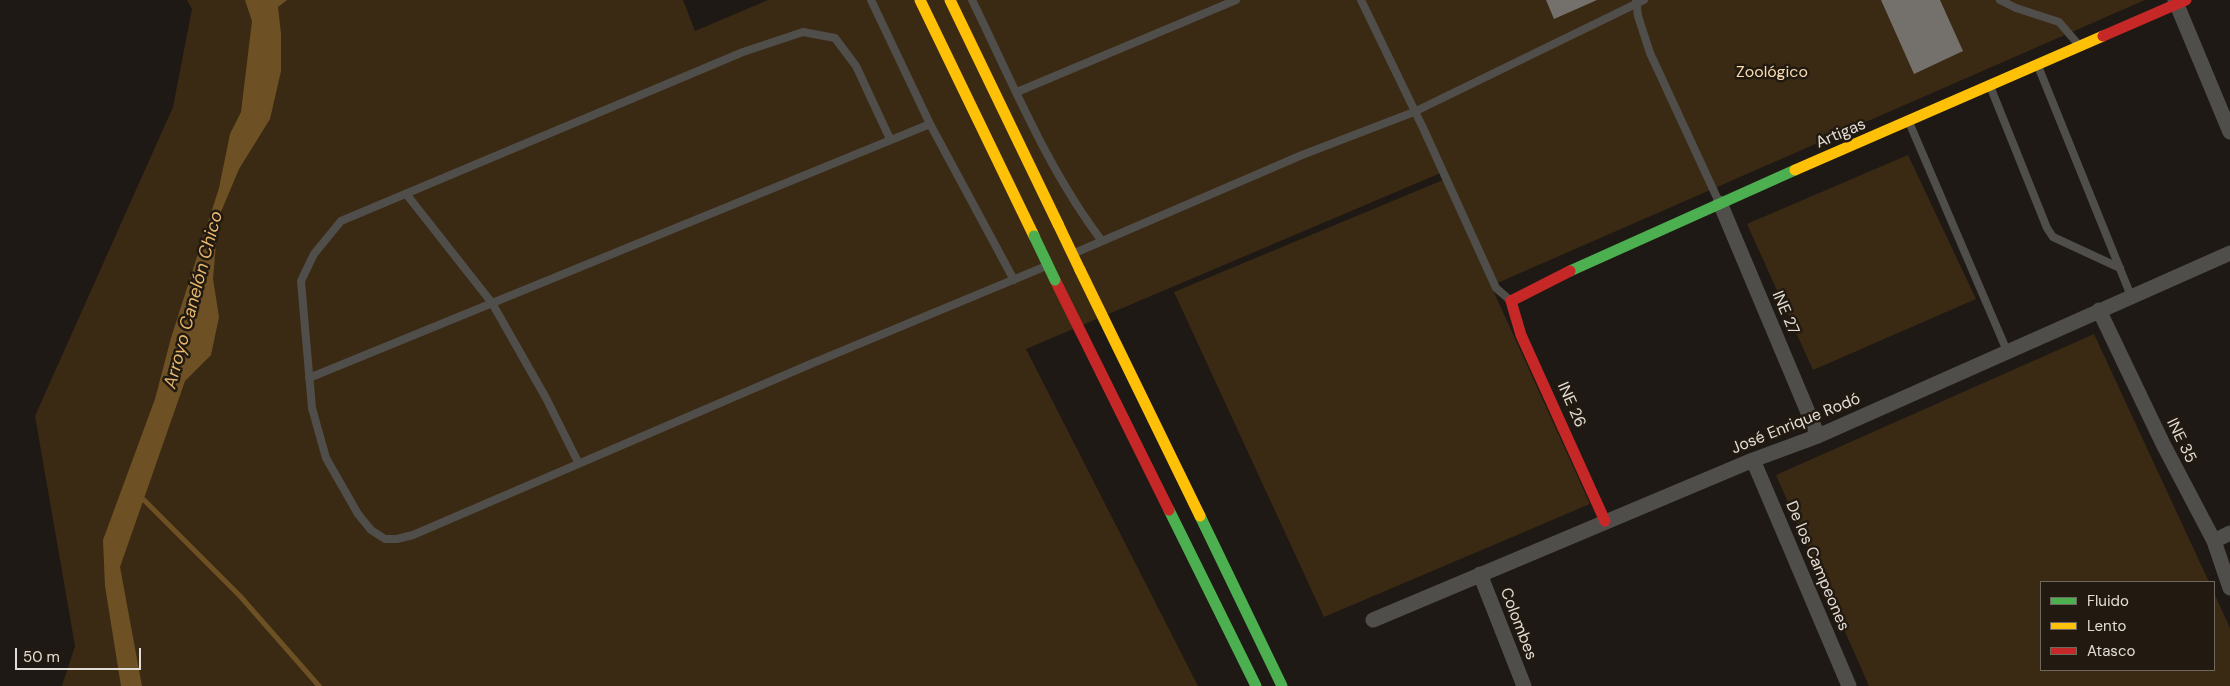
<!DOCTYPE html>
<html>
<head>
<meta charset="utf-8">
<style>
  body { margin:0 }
  #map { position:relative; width:2230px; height:686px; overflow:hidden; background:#1e1914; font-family:"DM Sans",sans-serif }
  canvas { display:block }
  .legend { position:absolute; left:2040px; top:581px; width:175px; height:90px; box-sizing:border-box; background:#221a10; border:1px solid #6f685f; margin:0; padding:6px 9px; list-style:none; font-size:15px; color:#e2ddd6 }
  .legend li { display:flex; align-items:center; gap:10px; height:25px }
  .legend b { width:25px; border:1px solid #6f685f }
  .scale { position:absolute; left:15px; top:648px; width:126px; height:22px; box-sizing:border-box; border:2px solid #e2ddd6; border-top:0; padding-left:6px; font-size:15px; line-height:18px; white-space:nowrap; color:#e2ddd6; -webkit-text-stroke:4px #221a10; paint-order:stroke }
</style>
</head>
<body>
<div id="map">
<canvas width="2230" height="686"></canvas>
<ul class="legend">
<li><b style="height:6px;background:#4caf50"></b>Fluido</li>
<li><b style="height:6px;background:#ffc107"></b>Lento</li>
<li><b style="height:6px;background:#c62828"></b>Atasco</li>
</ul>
<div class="scale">50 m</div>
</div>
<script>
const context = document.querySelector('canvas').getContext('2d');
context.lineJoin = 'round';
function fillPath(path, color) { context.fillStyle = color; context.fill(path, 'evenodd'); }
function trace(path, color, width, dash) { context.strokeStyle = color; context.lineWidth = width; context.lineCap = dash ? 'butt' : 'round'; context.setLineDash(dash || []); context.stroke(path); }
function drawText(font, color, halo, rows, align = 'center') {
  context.font = font + ' "DM Sans",sans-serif'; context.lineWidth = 5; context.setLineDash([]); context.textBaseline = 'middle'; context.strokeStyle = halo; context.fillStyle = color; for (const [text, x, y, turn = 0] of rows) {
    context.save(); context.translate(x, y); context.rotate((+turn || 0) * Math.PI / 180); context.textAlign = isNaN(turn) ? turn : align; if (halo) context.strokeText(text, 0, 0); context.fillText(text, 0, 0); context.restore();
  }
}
fillPath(new Path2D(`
  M187,0H683L695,31L768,0H2145L1495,284L1443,172L1026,349L1198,686H62L75,646L35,416L173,107L192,9Z
  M1908,155L1976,299L1813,370L1747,224Z
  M1443,180L1590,504L1324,617L1174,292Z
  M2094,334L2209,582H2041V670H2214V593L2230,628V686H1869L1776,475Z`), '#3a2a13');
fillPath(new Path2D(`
  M245,0H287L278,7L281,34V71L270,119L239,169L218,219L213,279L219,317L211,355L185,381L120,567L142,686H121L105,586L103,540L155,399L171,338L219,188L230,134L241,112L252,21Z`), '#6d5124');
trace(new Path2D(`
  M144,500L240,596L319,686`), '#6d5124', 5);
fillPath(new Path2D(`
  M1546,0H1597L1554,19Z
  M1881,0H1940L1963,51L1914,74Z`), '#74706b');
trace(new Path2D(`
  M871,0L930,124L1014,280
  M972,0C1011,79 1048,171 1102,241
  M1361,0L1424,130L1496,288L1511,301
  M1636,0L1638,16L1650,53L1719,202
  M2000,0L2016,8L2059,22L2078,44
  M2038,66L2131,296
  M1990,86L2047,228L2053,237L2120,268
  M1017,92L1236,0
  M1909,122L2007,351
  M890,139L856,66L835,38L803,32L743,52L341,221L314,254L301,281L312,408L326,458L358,514L371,530L385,539H397L413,535L813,363L1044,267
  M407,195L492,303L546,398L578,462
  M1077,252L1302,155L1414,112L1644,0
  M309,378L930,124`), '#504e4b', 8);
trace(new Path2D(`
  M2175,0L2230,132
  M1720,203L1818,436
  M2099,310L2163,444L2214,541L2230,588
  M1753,460L1849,686
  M2214,541L2230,533
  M1480,574L1524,686
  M1373,620L1753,460L1818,436L2230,253`), '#504e4b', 15);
trace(new Path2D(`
  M1570,271L1795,170
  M1169,510L1256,686
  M1200,516L1282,686`), '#4caf50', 11);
trace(new Path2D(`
  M920,0L1034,236
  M950,0L1058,224
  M1795,170L2103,36
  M1080,270L1200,516`), '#ffc107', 11);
trace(new Path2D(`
  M2103,36L2186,0
  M1570,271L1511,301L1521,335L1605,521
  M1055,280L1169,510`), '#c62828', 11);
trace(new Path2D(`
  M1034,236L1055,280`), '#4caf50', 11);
trace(new Path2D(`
  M1058,224L1080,270`), '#ffc107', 11);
drawText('16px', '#f8dbb0', '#221a10', [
  ["Zoológico",1772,73]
]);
drawText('16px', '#e2ddd6', '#221a10', [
  ["Artigas",1841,134,-23],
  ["INE 27",1785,313,67],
  ["INE 26",1571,405,66],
  ["José Enrique Rodó",1796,424,-22],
  ["INE 35",2181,441,64],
  ["De los Campeones",1817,566,67],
  ["Colombes",1518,624,69]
]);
drawText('italic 18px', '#e6b66d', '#221a10', [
  ["Arroyo Canelón Chico",194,300,-75]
]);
</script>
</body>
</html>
